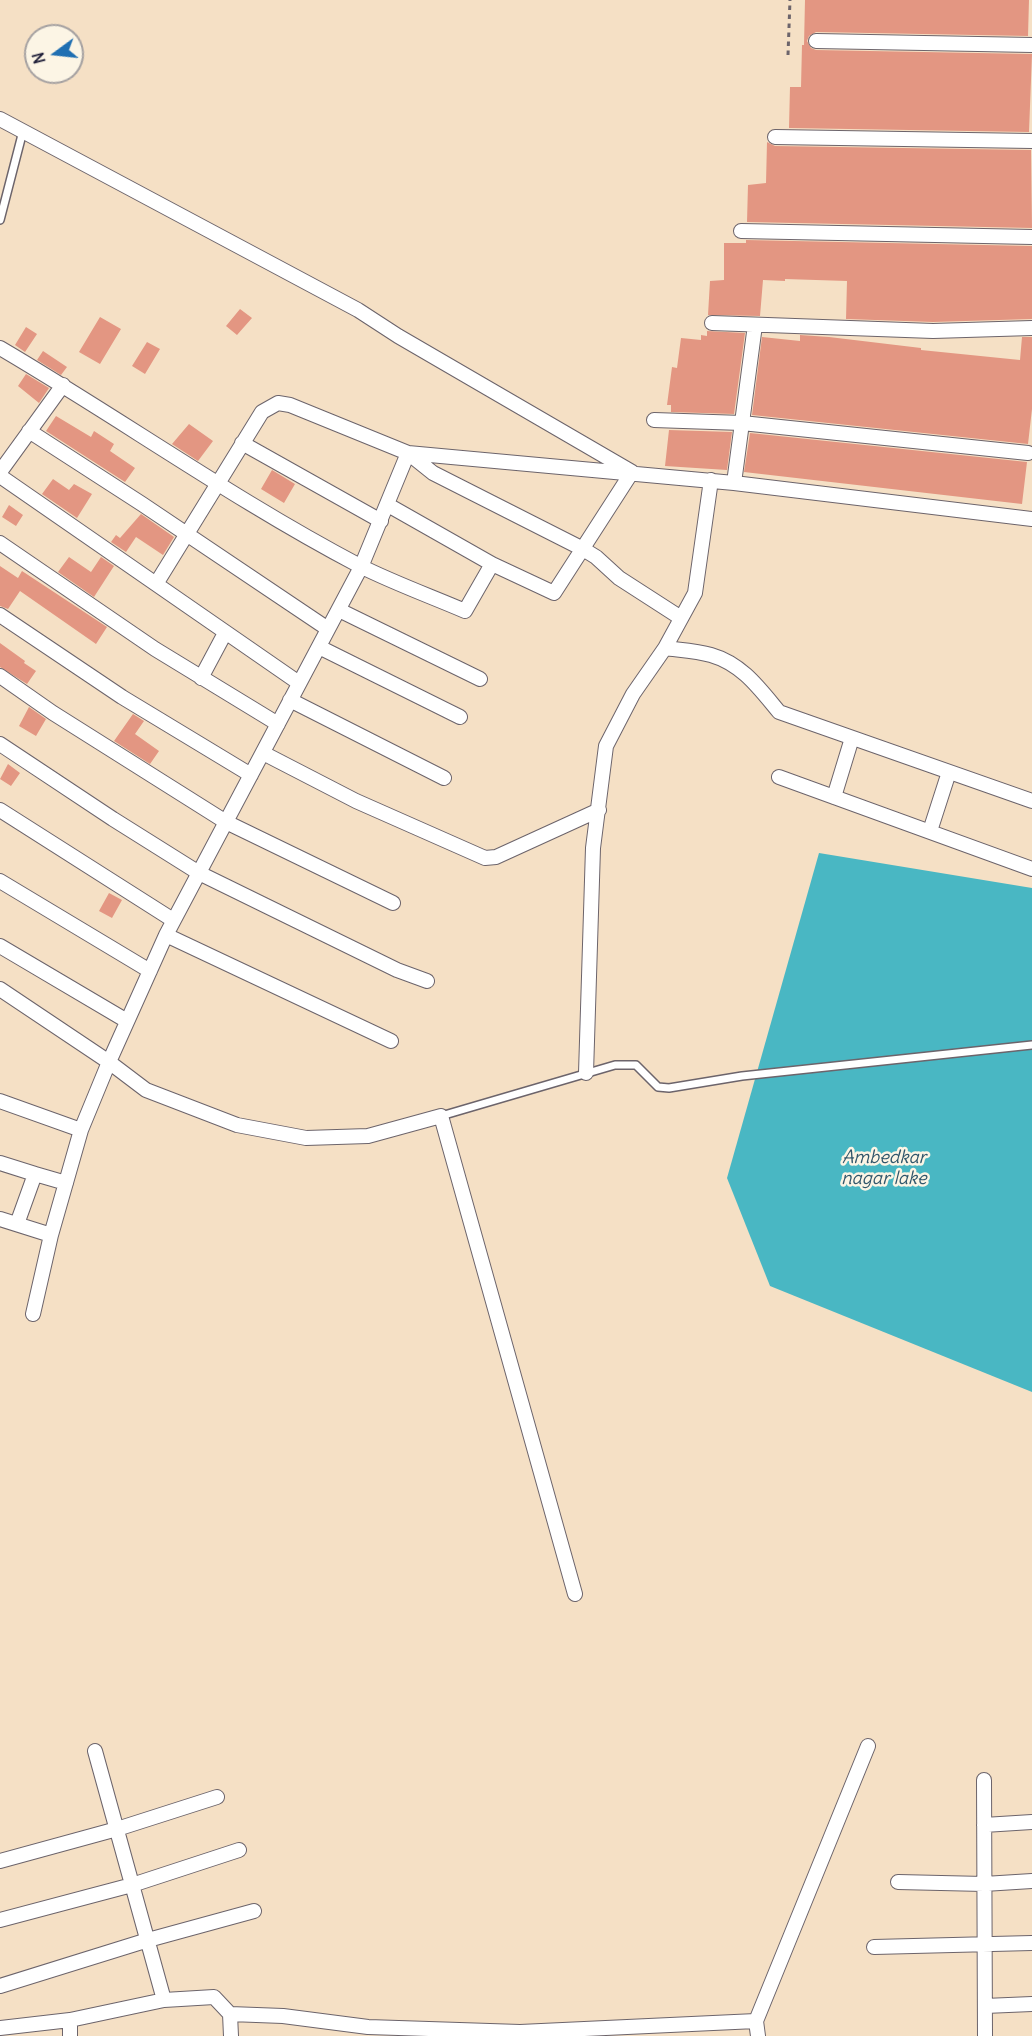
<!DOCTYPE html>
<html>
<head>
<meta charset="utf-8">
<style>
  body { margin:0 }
  #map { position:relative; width:1032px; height:2036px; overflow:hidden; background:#f5e0c5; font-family:Delius,sans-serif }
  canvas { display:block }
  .north { position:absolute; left:24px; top:24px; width:60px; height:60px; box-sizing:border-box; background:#fcf5e5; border:2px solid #a5a1a1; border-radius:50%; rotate:255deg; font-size:16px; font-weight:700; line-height:24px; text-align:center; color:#22223b }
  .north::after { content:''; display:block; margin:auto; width:21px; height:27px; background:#1f6fb2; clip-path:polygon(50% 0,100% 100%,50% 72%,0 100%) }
</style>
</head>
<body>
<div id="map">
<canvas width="1032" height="2036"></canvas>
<div class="north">N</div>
</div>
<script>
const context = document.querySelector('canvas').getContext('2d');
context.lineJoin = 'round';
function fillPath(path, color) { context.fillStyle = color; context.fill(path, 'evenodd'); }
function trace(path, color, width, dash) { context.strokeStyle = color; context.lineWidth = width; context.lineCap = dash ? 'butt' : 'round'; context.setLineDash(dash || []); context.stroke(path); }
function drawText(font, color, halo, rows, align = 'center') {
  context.font = font + ' Delius,sans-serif'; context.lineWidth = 5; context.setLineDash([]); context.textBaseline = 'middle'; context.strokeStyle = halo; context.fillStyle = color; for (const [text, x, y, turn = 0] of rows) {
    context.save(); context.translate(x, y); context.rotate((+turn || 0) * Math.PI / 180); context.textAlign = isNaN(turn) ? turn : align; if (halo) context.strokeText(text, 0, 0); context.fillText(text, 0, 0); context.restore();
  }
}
fillPath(new Path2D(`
  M819,853L1032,888V1392L770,1286L727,1178Z`), '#49b7c3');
fillPath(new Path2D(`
  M805,0H1029L1028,36L816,32L809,36L807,41L811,48L816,50L1032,54L1029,132L789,128L790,87H801L802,45H804Z
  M767,142L775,146L1031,150L1032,228L747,222L748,185L766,183Z
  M746,240L1032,246V319L933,322L846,319L847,281L785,279V281L763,280L760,316L708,315L710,281L724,280V243H746Z
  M240,309L252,318L237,335L226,326Z
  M100,317L121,329L100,364L79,352Z
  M26,327L37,334L25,352L15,345Z
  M707,331L745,333L734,414L671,412V405H667L672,367L677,368L681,338L701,340V335L707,336Z
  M800,335L829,337L921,348V350L1020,360L1022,337H1032V409L1028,444L752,415L762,337L800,341Z
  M147,342L160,349L145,374L132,366Z
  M43,351L67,367L61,375L37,360Z
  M26,374L49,388L39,403L18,386Z
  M56,416L91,437L94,431L114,444L110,451L135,468L125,482L46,431Z
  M189,424L213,441L198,461L172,444Z
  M669,430L732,432L727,470L665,466Z
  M750,433L1027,462L1022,504L744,472Z
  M272,470L295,484L284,503L261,489Z
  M53,479L69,490L74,484L92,494L77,518L42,494Z
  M9,505L23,515L16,526L2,517Z
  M141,514L174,537L163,555L136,537L126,552L111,542L116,535L120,538Z
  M69,557L91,572L101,557L114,566L94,597L58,572Z
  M0,566L18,578L22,571L107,627L96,644L20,591L8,609L0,606Z
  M0,643L25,661L24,663L36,671L27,684L0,667Z
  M29,707L46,719L36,736L19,726Z
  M133,714L144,721L135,734L159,751L150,764L114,741Z
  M8,764L20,773L11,786L0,779Z
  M109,893L122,900L112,918L99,911Z`), '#e39682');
const service = new Path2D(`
  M0,220L23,131
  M441,1116L615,1065H636L658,1087L669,1088L742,1076L1032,1045`);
const minor = new Path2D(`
  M816,41L1032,45
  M0,119L358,310L398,336L632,472L554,593L492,564L388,505
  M775,137L1032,141
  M741,231L1032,237
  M712,323L933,331L1032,328
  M0,348C121,419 236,501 360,566C394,583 430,596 465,611L492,564
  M654,420L742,423L1028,453
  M29,431L142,504L328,629
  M242,443L381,521
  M0,472L63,385
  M0,476L299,683
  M711,480L695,593L665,648C680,650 697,651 711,655C742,664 759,688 779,712L1032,801
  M734,483L755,325
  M0,543L155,649L278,724
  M156,584L262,412L278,403L290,405L408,453L734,483L1032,519
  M339,610L480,679
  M0,615L122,697L251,775
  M319,647L460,717
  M0,676L53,713L226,822L393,903
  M201,678L225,633
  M290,700L444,778
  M0,744L113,819L199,873L397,970L427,981
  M263,753L356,801L485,858L496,857L599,810
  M779,777L1032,869
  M834,797L852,738
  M0,810L173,920
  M930,831L949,772
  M0,881L150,971
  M166,935L391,1041
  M0,946L127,1021
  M0,989L109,1062L146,1090L237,1125L306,1138L368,1136L441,1116L575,1594
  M586,1073L593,848L606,746L633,694L665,648
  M0,1101L81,1130
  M0,1163L35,1174
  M0,1219L51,1235
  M17,1224L35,1174L66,1183
  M33,1314L51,1235L81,1130L109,1062L166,935L361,567L408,453L433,473L583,549L596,557L619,578L681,618
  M95,1751L164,2000
  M984,1780L985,2036
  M984,1825L1032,1822
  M0,1861L117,1829L217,1797
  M898,1882L984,1884L1032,1881
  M0,1920L132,1885L239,1850
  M874,1947L1032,1943
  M0,1986L148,1940L254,1911
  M985,2006L1032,2004
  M230,2014L231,2036
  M756,2021L868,1746
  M0,2028L70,2020
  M70,2036V2020L164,2000L214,1997L230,2014L283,2016L368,2027L520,2032L756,2021L758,2036`);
trace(service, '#6c646b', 10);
trace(minor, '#6c646b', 16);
trace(new Path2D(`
  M788,55L790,0`), '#6c646b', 3, [4.5, 4.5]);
trace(service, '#fff', 7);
trace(minor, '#fff', 14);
drawText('italic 18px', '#30566b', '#fcf5e5', [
  ["Ambedkar",884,1158],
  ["nagar lake",884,1179]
]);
</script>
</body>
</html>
